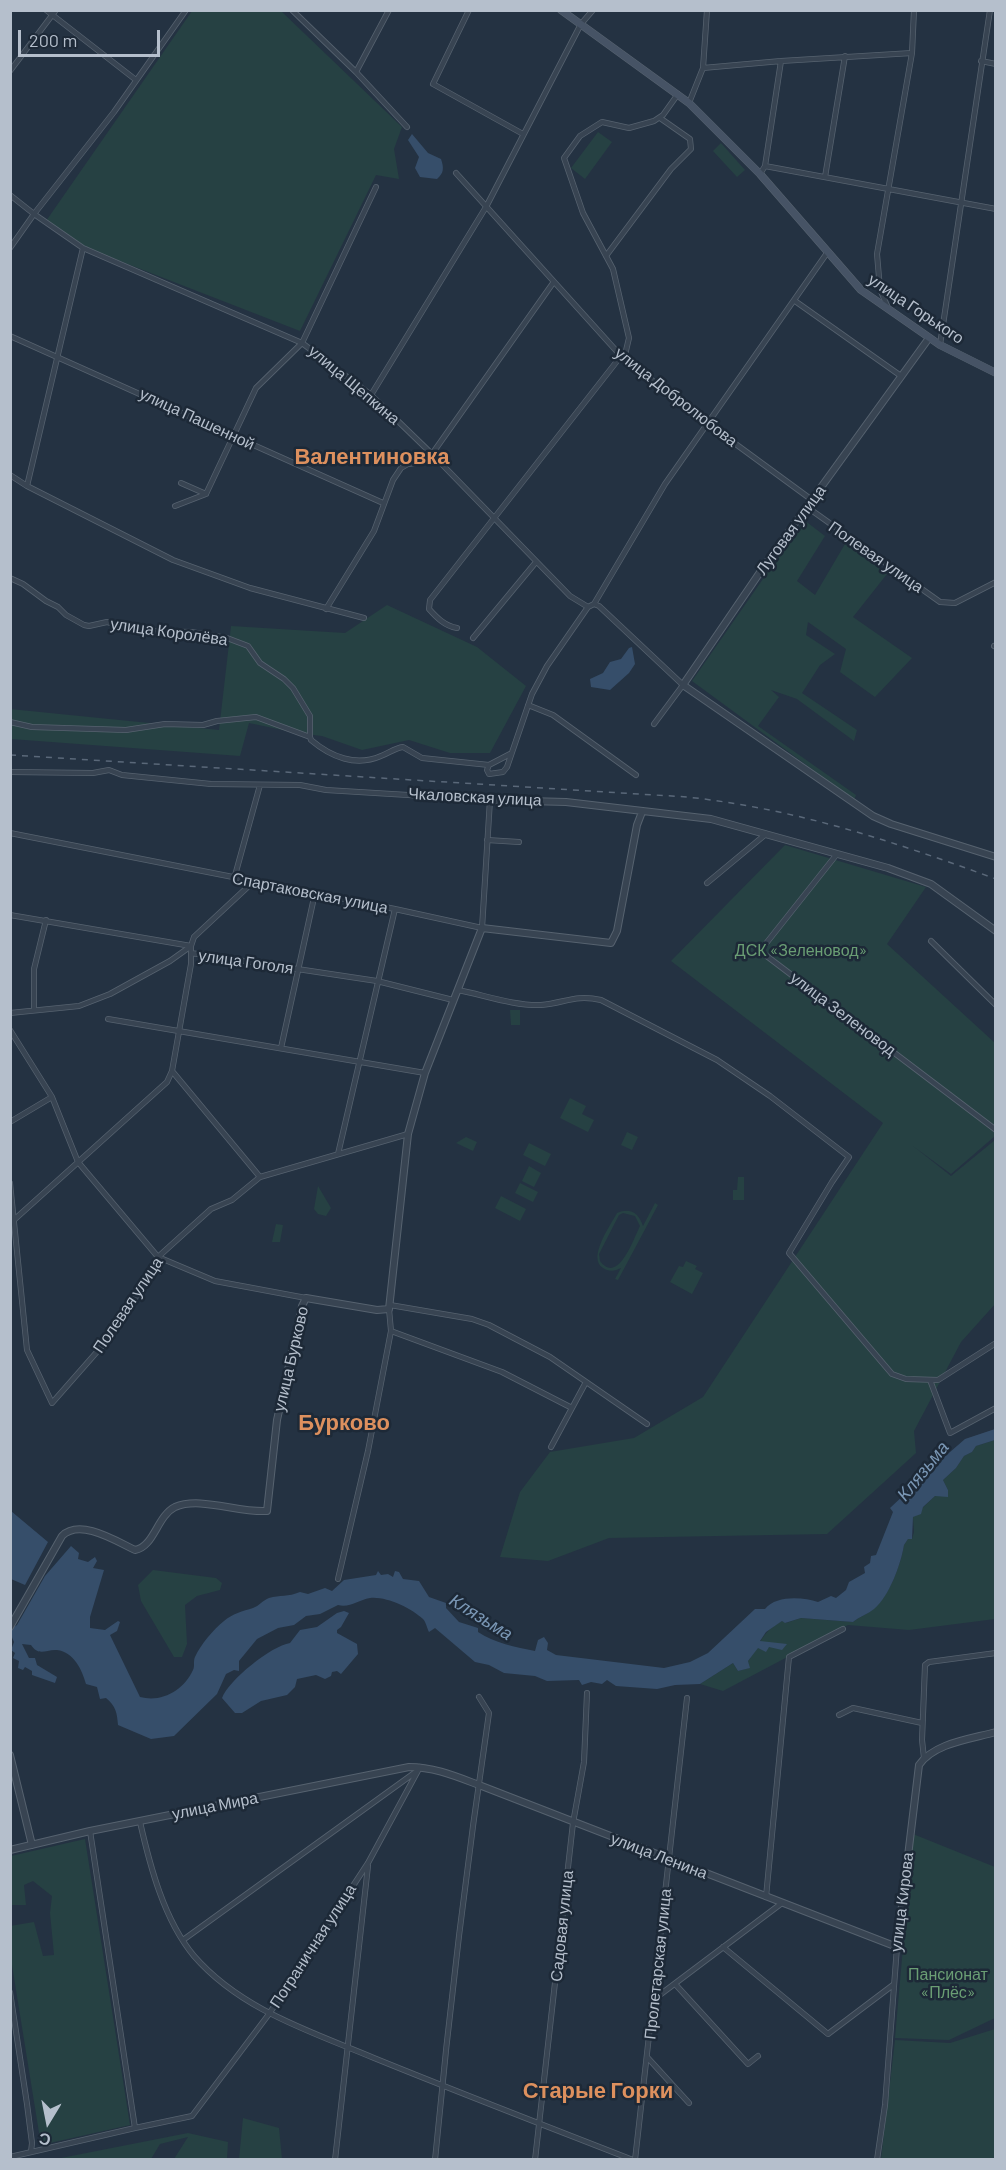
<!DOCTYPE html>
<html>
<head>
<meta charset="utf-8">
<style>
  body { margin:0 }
  #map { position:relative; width:1006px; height:2170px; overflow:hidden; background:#243242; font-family:Barlow,sans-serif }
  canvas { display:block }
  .frame { position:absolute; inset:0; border:12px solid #b5bfcc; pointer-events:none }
  .north { position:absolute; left:18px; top:2092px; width:60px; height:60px; -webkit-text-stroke:4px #1d2937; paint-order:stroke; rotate:190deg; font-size:16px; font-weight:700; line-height:24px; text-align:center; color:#b5bfcc }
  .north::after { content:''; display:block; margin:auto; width:21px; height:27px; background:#b5bfcc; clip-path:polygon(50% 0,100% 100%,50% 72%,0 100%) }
  .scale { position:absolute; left:18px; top:30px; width:142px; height:27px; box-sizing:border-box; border:3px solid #b5bfcc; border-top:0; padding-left:8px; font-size:18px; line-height:21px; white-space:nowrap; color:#b5bfcc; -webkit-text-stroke:4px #1d2937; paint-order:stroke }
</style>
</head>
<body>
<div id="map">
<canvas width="1006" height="2170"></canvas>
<div class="frame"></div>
<div class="north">С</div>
<div class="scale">200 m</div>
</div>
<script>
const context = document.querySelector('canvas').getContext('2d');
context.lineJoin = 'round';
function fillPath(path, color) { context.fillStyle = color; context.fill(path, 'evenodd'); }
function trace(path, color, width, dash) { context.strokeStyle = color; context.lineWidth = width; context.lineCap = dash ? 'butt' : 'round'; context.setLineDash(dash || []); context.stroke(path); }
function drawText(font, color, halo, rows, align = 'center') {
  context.font = font + ' Barlow,sans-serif'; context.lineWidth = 5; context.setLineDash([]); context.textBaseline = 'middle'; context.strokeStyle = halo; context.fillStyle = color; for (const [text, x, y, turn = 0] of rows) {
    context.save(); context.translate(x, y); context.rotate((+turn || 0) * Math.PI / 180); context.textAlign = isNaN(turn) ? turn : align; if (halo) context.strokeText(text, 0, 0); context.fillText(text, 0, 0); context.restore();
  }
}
fillPath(new Path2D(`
  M192,11H281L402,127L394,149L399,179L376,175L300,331L89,249L46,221Z
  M598,132L612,142L585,179L571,168Z
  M721,143L745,170L737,177L713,151Z
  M804,520L825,536L797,581L815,595L845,544L887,574L853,617L912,658L875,697L840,672L846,649L808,622L806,635L835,654L820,665L802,693L857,730L854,741L797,699L771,690L779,697L758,726L856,795L854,800L692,681Z
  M387,605L477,647L526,686L490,753H450L409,740L362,750L322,736L297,733L249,723L240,756L11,739L10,709L219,730L231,626L345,633Z
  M785,845L926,887L887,944L995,1043V1136L951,1174L913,1146L951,1176L995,1140L996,1303L961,1342L914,1431L916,1453L827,1534L609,1538L548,1561L500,1557L520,1492L550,1452L634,1438L703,1397L883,1123L671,961Z
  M510,1010H520V1025H511Z
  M570,1098L586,1106L582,1114L594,1120L588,1132L560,1118Z
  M627,1132L638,1137L632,1150L621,1145Z
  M466,1137L477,1142L473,1151L456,1143Z
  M529,1143L551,1154L545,1166L523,1155Z
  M529,1166L541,1173L534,1187L522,1181Z
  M738,1177H744V1200H733V1190H737Z
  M520,1183L538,1192L533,1202L515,1193Z
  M318,1186L331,1208L326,1216L318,1214L314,1209Z
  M501,1196L526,1209L520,1221L495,1208Z
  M655,1203L658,1205L618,1280L615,1279L621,1268C615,1271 609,1272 603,1268C587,1258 610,1226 617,1213C630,1207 639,1213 643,1226ZM623,1213L635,1216L640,1226C633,1240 618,1285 600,1261L599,1254L619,1215Z
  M276,1224L283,1225L280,1242H272Z
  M686,1261L697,1266L695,1269L703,1273L692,1294L670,1282L679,1266L683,1267Z
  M995,1440V1619L909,1630L848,1625L723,1691L700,1684L733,1663L738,1671L749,1668L748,1661C762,1643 760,1633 782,1621L786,1623L801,1618L853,1622C859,1617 868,1614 873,1609C889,1597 901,1564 904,1545L908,1539H912L914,1532L913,1517L935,1496L948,1490L943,1480L956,1468L964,1456L972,1452L976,1446Z
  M153,1570L216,1578L222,1583L220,1590L197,1596L185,1605L187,1644L182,1657H174L141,1601L138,1585Z
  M913,1834L995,1867V2018L949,2040L895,2038Z
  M85,1839L130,2125L41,2145L11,1959L10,1926L34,1922L43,1956L54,1955L50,1913L52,1896L33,1881L24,1885L26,1905H11V1856Z
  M995,2029L994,2159H881L895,2040L950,2043Z
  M243,2118L279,2128L282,2159H239Z
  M188,2133L228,2142L227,2159H174L188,2137L160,2144L151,2159H56Z`), '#264143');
fillPath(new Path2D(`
  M412,134L428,153L441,159C444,168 444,173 437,179L420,177L415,168L419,157L408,140Z
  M632,647L635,664L629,673L610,690L591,687L590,679L603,673L610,662L621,659L629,648Z
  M995,1429V1440L976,1446L972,1452L964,1456L956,1468L943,1480L948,1490V1497L935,1496L923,1507L921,1514L913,1517L912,1539H908L904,1545C901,1564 889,1597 874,1609C868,1614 859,1617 853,1622L801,1618L785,1623L782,1621L766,1632L760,1641L787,1644L782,1650L769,1647L766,1652L758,1648L748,1661L750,1668L738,1671L733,1663L700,1684L675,1685L657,1689L616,1686L607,1680L602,1684L591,1682L582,1685L579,1680L547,1681L535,1676L504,1673L489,1665L475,1662L435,1628L429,1632C427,1628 426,1622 423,1619C411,1608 386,1596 370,1598C358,1600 350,1608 338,1605L320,1614L306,1616L294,1625L278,1628L257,1639L239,1661V1671L234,1670L226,1674L217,1694L174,1736L151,1739L118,1725C117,1713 116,1706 106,1698L100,1699L97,1687L86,1684C82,1670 74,1652 57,1650C46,1649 39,1657 31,1645L22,1644L29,1658H35L37,1665L57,1677L55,1683L32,1675V1671L25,1667L23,1670L18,1668L19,1661L13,1658L15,1653L11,1650L14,1642L11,1635L10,1630L17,1625L45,1576L71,1546L79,1553L78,1559L88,1562L95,1557L97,1561L93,1568L104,1570L90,1617V1628L105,1630L118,1621L120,1622L117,1631L110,1635L140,1697C162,1703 184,1690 193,1670C195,1666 193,1661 195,1657C201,1644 213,1630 224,1621C232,1614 243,1611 253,1608C259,1606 263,1600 269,1598C280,1595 288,1597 300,1592L308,1594L325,1588L332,1591L344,1580L376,1575L378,1571L381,1575L388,1574L393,1577L395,1571L399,1572L403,1579L419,1581L429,1597L446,1603V1608L459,1622L478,1628V1632C494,1643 516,1647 535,1651L538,1640L544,1637L548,1643L547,1650L556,1655L664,1668L690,1662L708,1653L755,1609H765C776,1595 803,1597 818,1602L831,1596L836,1598L846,1590L849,1582L865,1573L864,1567L870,1563L871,1556L876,1555L893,1512L890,1508L906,1493L916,1473L924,1472L932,1458L942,1459L965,1439Z
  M11,1511L48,1542L25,1585L11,1579Z
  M344,1611L349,1613L341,1627L337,1630V1633L357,1644L358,1654L341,1674L337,1671L332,1672L331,1676L325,1679L316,1675L297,1679L295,1687L287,1695L261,1701L242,1713H235L222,1698C229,1680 271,1646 290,1643L300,1630L317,1627L337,1613Z`), '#364e6a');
const minor = new Path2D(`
  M46,10L136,80
  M292,10L356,72L407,127
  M469,10L433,84L523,134
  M981,61L996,64
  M703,68L781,61L912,53
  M10,71L56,10
  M356,72L389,10
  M689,103L703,68L707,10
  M765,166L996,209
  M456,173L621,356L707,423L812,500
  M760,174L765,166L781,61
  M825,177L845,56
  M10,195L34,214L83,248L302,343L371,395L432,454L570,596L588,607
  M10,248L34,214L114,112L186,10
  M606,256L671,169L691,149L690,139L660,118
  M795,301L901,376
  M888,308L880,289L877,254L912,53L914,10
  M10,336L383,503
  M940,345L990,10
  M624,359L629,338L613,269L583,213L564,158L580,136L602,122L629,128L654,121L663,115L678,94
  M371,395L486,207L581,24L593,10
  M10,475L27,486L173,560L250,588L364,618
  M181,483L206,494L256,388L302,343L376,187
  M27,486L83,248
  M175,506L206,494
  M807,507L940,602L955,603L996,582
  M10,578L23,584L46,601L58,607L66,615L84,625L89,626L107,622L143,631L191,632L227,638L248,646L260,663L284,679L293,688L310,716V737L311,740C331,757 356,767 381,756C389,753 395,748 403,747L422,758L489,765
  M594,604L599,606L683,685L654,724
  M326,609L374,531L393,480L401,468L408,464L424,462L432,454L553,283
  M457,628C445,626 437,618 429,609L430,600L621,356
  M473,638L536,562
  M994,646L996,647
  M528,705L553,715L636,775
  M10,722L32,727L126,730L165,724L203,725L217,721L256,717L310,737
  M510,754L489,765L487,770L489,774L503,772L507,767L532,694L547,666L588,607L594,604L665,484L827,253
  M10,772L93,773L109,770L122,775L211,784L300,785L326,790L490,800L482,928L395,909L10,833
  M487,840L519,842
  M837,854L760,951L996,1130
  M234,879L260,785
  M707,883L766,834
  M10,915L191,946V953L377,981L453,1000
  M931,941L996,1005
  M458,990C484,995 514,1006 541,1005C565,1003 575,994 601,1000L717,1060L770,1096L849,1157L832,1182L789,1253L892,1374L906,1379L938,1380L996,1343
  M34,1010V969L46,920
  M10,1013L79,1006L110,994L170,961L191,946L194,937L253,882
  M108,1019L425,1073
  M10,1030L52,1097L78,1162L158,1257L215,1281L306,1298
  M281,1048L315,893
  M172,1071L260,1177
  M10,1122L52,1097
  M338,1154L395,909
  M10,1183L27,1350L52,1403L110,1337L117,1321L147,1283L158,1257L211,1209L232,1200L260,1177L408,1134
  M15,1219L167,1082L172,1071L191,964V953
  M390,1305L472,1319L489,1325L550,1357L647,1424
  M391,1331L502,1372L572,1408
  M930,1380L950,1433L996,1408
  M551,1447L586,1382
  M338,1579L368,1451L391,1331L389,1309
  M839,1715L853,1708L922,1723
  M924,1758L922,1740L925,1665L929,1662L996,1653
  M140,1822C150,1866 164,1920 194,1956C241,2010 310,2031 374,2058C460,2093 546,2126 633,2160
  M90,1831L135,2128
  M766,1897L789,1657L843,1629
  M183,1940L417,1771
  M723,1947L828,2034L893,1985
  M676,1985L748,2064L758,2056
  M10,1992L27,2104L32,2143L31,2152
  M653,2000L782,1903
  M647,2057L689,2103
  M10,2157L135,2128L192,2116L269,2014L368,1863L420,1767
  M335,2160L368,1866
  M435,2160C449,2011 467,1861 489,1713L479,1697
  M535,2160L573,1823L584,1762L587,1693
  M635,2160L687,1698
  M877,2160L885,2105L897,1947`);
const tertiary = new Path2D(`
  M929,338L767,562L683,685L873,816L891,824L996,857
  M490,800L566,802L711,819L888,868L931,884L996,931
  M10,1627L62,1536C80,1518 116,1541 135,1550C154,1547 157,1516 175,1507C200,1496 238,1513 267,1511L277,1420L302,1306L306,1298L377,1310L389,1309L408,1134L425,1073L482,928L611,943L617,931L637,825L642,812
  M10,1755L32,1845
  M10,1850L90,1831L409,1767C434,1767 455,1776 479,1785L897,1947L919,1765C934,1743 971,1739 996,1732`);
const secondary = new Path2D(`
  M561,10L689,103L760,174L861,290L940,345L996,373`);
trace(minor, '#56626f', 6);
trace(tertiary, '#56626f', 8);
trace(secondary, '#56626f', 8);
trace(minor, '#384452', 4.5);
trace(tertiary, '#384452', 6);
trace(secondary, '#465365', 7);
trace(new Path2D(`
  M10,755L687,797C797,809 892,841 996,879`), '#5a6879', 1.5, [6, 6]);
drawText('16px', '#b5bfcc', '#1d2937', [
  ["улица Горького",916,309,34],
  ["улица Щепкина",354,385,40],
  ["улица Добролюбова",676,397,38],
  ["улица Пашенной",197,419,25],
  ["Луговая улица",791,530,-54],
  ["Полевая улица",876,557,35],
  ["улица Королёва",169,632,8],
  ["Чкаловская улица",475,797,3],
  ["Спартаковская улица",310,893,11],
  ["улица Гоголя",246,962,8],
  ["улица Зеленовод",843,1014,37],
  ["Полевая улица",128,1305,-56],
  ["улица Бурково",291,1359,-77],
  ["улица Мира",215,1806,-11],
  ["улица Ленина",659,1856,21],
  ["улица Кирова",902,1902,-83],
  ["Садовая улица",562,1926,-84],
  ["Пограничная улица",313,1946,-57],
  ["Пролетарская улица",658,1964,-84]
]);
drawText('16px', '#6a9e74', '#1d2937', [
  ["ДСК «Зеленовод»",801,951],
  ["Пансионат",948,1975],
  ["«Плёс»",948,1993]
]);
drawText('italic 18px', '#7a97b5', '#1d2937', [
  ["Клязьма",923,1471,-51],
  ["Клязьма",481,1617,32]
]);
drawText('bold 22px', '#dd905e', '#1d2937', [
  ["Валентиновка",372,457],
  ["Бурково",344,1423],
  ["Старые Горки",598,2091]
]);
</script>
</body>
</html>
